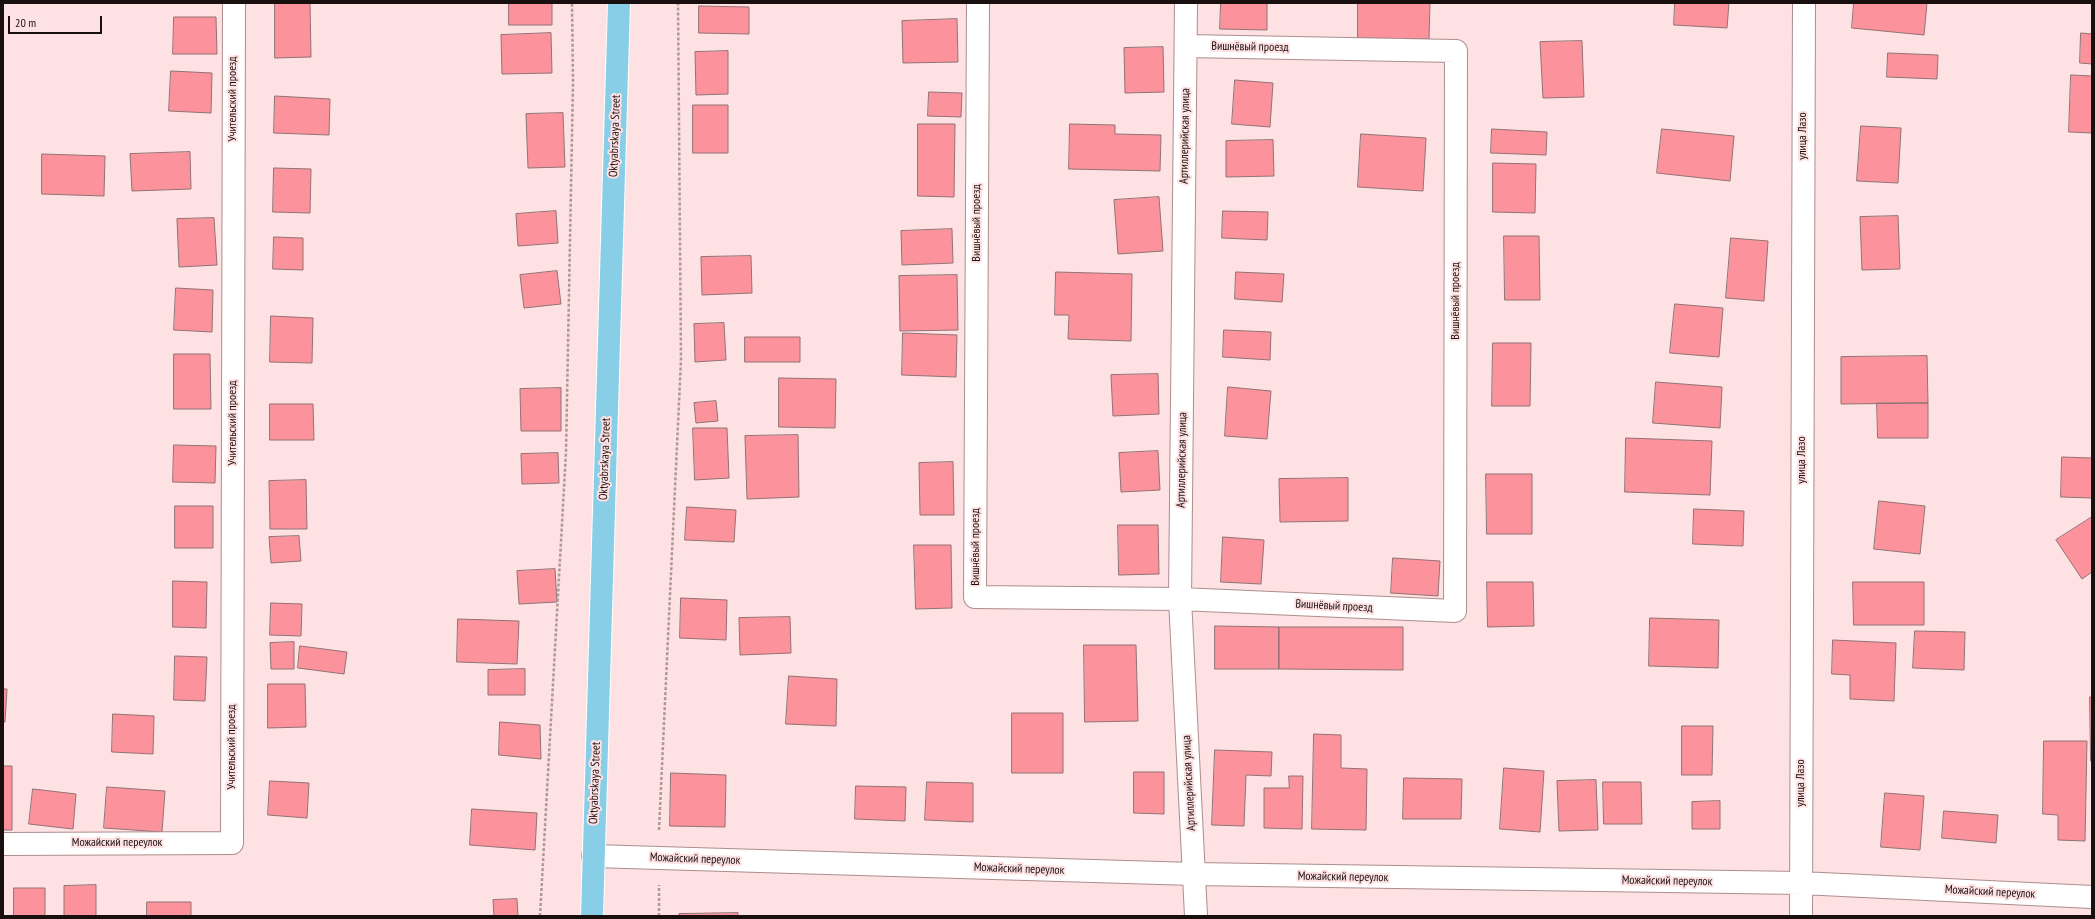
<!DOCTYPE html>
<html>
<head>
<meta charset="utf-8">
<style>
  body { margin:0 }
  #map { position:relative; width:2095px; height:919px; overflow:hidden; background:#fee1e2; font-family:"PT Sans Narrow",sans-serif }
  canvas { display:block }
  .frame { position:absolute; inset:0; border:4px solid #1a0f0f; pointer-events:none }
  .scale { position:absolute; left:8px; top:16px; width:94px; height:18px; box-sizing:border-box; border:2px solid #1a0f0f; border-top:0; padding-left:5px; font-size:12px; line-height:14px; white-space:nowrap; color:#1a0f0f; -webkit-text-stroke:3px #fee1e2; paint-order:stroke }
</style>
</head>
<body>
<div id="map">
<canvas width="2095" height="919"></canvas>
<div class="frame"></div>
<div class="scale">20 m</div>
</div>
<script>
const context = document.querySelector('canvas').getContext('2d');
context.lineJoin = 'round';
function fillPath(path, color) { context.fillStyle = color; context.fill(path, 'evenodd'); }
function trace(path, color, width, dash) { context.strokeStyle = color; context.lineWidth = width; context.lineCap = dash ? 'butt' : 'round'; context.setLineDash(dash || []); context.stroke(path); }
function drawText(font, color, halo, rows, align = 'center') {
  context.font = font + ' "PT Sans Narrow",sans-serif'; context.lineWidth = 4; context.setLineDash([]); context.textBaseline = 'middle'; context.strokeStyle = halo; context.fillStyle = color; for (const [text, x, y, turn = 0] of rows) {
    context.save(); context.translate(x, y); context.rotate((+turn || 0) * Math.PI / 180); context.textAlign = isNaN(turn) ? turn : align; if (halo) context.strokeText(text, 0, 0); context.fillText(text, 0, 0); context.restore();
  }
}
const building = new Path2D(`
  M275,3H310L311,57L275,58Z
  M509,3H552V25H509Z
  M1221,3H1267V30L1220,29Z
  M1358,3H1430L1429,39L1358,38Z
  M1675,3H1729L1727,28L1674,25Z
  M1854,3H1927L1924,35L1852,28Z
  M699,6L749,7V34L699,33Z
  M174,17H216L217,54H173Z
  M957,19L958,62L903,63L902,21Z
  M551,33L552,73L502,74L501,35Z
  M2081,33L2092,34V64L2080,63Z
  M1582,41L1584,97L1543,98L1540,42Z
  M1163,47L1164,92L1125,93L1124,48Z
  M728,51V94L696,95L695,52Z
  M1888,53L1938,55L1937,79L1887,77Z
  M171,71L212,73L211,113L169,111Z
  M2071,75L2092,76V133L2069,132Z
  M1235,80L1273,83L1270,127L1232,124Z
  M929,92L962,93L961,117L928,116Z
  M275,96L330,99L329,135L274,133Z
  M693,105H728V153H693Z
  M563,113L565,167L528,168L526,114Z
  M918,124H955L954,197L918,196Z
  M1070,124L1115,125V134L1161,135L1160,171L1069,169Z
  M1861,126L1901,128L1898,183L1857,181Z
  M1492,129L1547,132L1546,155L1491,153Z
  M1662,129L1734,136L1730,181L1657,173Z
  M1361,134L1426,138L1423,191L1358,187Z
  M1273,140L1274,176L1226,177V141Z
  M190,152L191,189L132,191L130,154Z
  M42,154L105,156L104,196L42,194Z
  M1493,163L1536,164L1535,213L1493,212Z
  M274,168L311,169L310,213L273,212Z
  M1159,197L1163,251L1118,254L1114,200Z
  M556,211L558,243L518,246L516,214Z
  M1223,211L1268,212L1267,240L1222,238Z
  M1898,216L1900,269L1862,270L1860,217Z
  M214,218L217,265L179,267L177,219Z
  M952,229L953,263L902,265L901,231Z
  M1504,236H1539L1540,300H1505Z
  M274,237L303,238V270L273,269Z
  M1731,238L1768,241L1764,301L1726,298Z
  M751,256L752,293L702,295L701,257Z
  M557,271L561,304L524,308L520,275Z
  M1056,272L1132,274L1131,341L1068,339L1069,315H1055Z
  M1236,272L1284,274L1282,302L1235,299Z
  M957,275L958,330L900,331L899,276Z
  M176,288L213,290L212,332L174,330Z
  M1675,304L1723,308L1719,357L1670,353Z
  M271,316L313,318L312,363L270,362Z
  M724,323L726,360L695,362L694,324Z
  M1224,330L1271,332L1270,360L1223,357Z
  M903,333L957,335L956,377L902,375Z
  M745,337H800V362H745Z
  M1493,343H1531L1530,406H1492Z
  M174,354H210L211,409H174Z
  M1927,356L1928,403L1841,404V357Z
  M1158,374L1159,414L1113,416L1111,375Z
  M779,378L836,379L835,428L779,427Z
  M1656,382L1722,387L1720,428L1653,423Z
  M1228,387L1271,391L1267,439L1225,436Z
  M561,388V431H521L520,389Z
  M716,401L718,421L696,423L694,403Z
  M1877,403H1928V438H1878Z
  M270,404H313L314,440H270Z
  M693,428H727L729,478L695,480Z
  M798,435L799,497L747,499L745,436Z
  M1626,438L1712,441L1710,495L1625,492Z
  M174,445L216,446L215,483L173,482Z
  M1158,451L1160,490L1121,492L1119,453Z
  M558,453L559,483L522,484L521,454Z
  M2062,457L2092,458V498L2061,497Z
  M953,462L954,515H920L919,463Z
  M1486,474H1532V534H1487Z
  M1348,478V521L1280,522L1279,479Z
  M306,480L307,529H270L269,481Z
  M1879,501L1925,506L1920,554L1874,549Z
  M175,506H213V548H175Z
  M687,507L736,510L734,542L685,540Z
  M1694,509L1744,511L1743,546L1693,544Z
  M2092,517V572L2082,579L2056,540Z
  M1118,525H1158L1159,574L1119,575Z
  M299,536L301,561L271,563L269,537Z
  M1223,537L1264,540L1261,584L1221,582Z
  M914,545H951L952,608L916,609Z
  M1393,558L1440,561L1438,596L1391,593Z
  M555,569L557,602L519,604L517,571Z
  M173,581L207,582L206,628L173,627Z
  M1487,582H1533L1534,626L1488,627Z
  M1853,582H1924V625H1854Z
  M681,598L727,600L726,640L680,638Z
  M271,603L302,604L301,636L270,635Z
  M790,617L791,653L740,655L739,618Z
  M1650,618L1719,620L1718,668L1649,666Z
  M458,619L519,621L517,664L457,662Z
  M1215,626L1279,627V669H1215Z
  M1279,627H1403V670L1279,669Z
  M1915,631L1965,632L1964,670L1913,668Z
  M1833,640L1896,643L1894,701L1850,699V675L1832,674Z
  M294,642V669H271L270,643Z
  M1084,645H1136L1138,721L1085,722Z
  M300,646L347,652L344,674L298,668Z
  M175,656L207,657L205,701L174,700Z
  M525,669V695H488V670Z
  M789,676L837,679L836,726L786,724Z
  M268,684H305L306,727L268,728Z
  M3,689H7L5,722H3Z
  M2090,697H2092V761H2091Z
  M1012,713H1063V773H1012Z
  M113,714L154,716L153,754L112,752Z
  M500,722L540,725L541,759L499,755Z
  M1682,726H1713L1712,775H1682Z
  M1314,734L1341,735V768L1367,769L1366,830L1312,829Z
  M2044,741H2087L2085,841L2058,840V815L2043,814Z
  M1215,750L1272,752L1271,776L1246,775L1244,826L1212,825Z
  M3,766H12V830H3Z
  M1504,768L1544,771L1540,832L1500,829Z
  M1134,772H1164V814L1134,813Z
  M671,773L726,775L725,827L670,826Z
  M1289,776H1303L1302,829L1264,828V788H1289Z
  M1404,778L1462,779L1461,819H1403Z
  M1596,780L1598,830L1559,831L1557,781Z
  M270,781L309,783L307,818L268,815Z
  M927,782L973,783V822L925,820Z
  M1603,782H1641L1642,824H1604Z
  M856,786L906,787L905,821L855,819Z
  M107,787L165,791L162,832L104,828Z
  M33,789L76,794L73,829L29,824Z
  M1885,793L1924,796L1920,850L1881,847Z
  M1720,801V829H1692V802Z
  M472,809L537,813L535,850L470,845Z
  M1944,811L1998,815L1996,843L1942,838Z
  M96,885V916H64V886Z
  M14,888H45V916H14Z
  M517,899L518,916H494L493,900Z
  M147,902H191V916H147Z
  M738,913V916H679V914Z`);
fillPath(building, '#fc939c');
trace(building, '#917274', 1);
const minor = new Path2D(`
  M978,3L975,597L1180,599L1455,611L1456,51L1186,46
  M1186,3L1180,599L1196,916
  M3,844L232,843L234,3
  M593,856L1193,874L1801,883L2092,897
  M1801,916L1804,3`);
const major = new Path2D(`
  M592,916L619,3`);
trace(minor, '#ad8d8e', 24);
trace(major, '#fff', 24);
trace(new Path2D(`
  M659,830L681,360L678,3
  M540,916L566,452L573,82L572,3
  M659,916V885`), '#ae9798', 2.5, [3, 2]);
trace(minor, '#fff', 22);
trace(major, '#88cee6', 22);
drawText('12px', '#1a0f0f', '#fee1e2', [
  ["Вишнёвый проезд",1250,47,1],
  ["Учительский проезд",233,99,-90],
  ["Oktyabrskaya Street",615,136,-88],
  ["Артиллерийская улица",1185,136,-89],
  ["улица Лазо",1803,136,-90],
  ["Вишнёвый проезд",977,223,-90],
  ["Вишнёвый проезд",1456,301,-90],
  ["Учительский проезд",233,423,-90],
  ["Oktyabrskaya Street",605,459,-88],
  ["Артиллерийская улица",1182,460,-89],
  ["улица Лазо",1802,460,-90],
  ["Вишнёвый проезд",976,547,-90],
  ["Вишнёвый проезд",1334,606,3],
  ["Учительский проезд",232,747,-90],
  ["Oktyabrskaya Street",595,783,-88],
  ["Артиллерийская улица",1189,783,-93],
  ["улица Лазо",1801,783,-90],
  ["Можайский переулок",117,843],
  ["Можайский переулок",695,859,2],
  ["Можайский переулок",1019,869,2],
  ["Можайский переулок",1343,877,1],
  ["Можайский переулок",1667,881,1],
  ["Можайский переулок",1990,892,3]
]);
</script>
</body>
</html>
